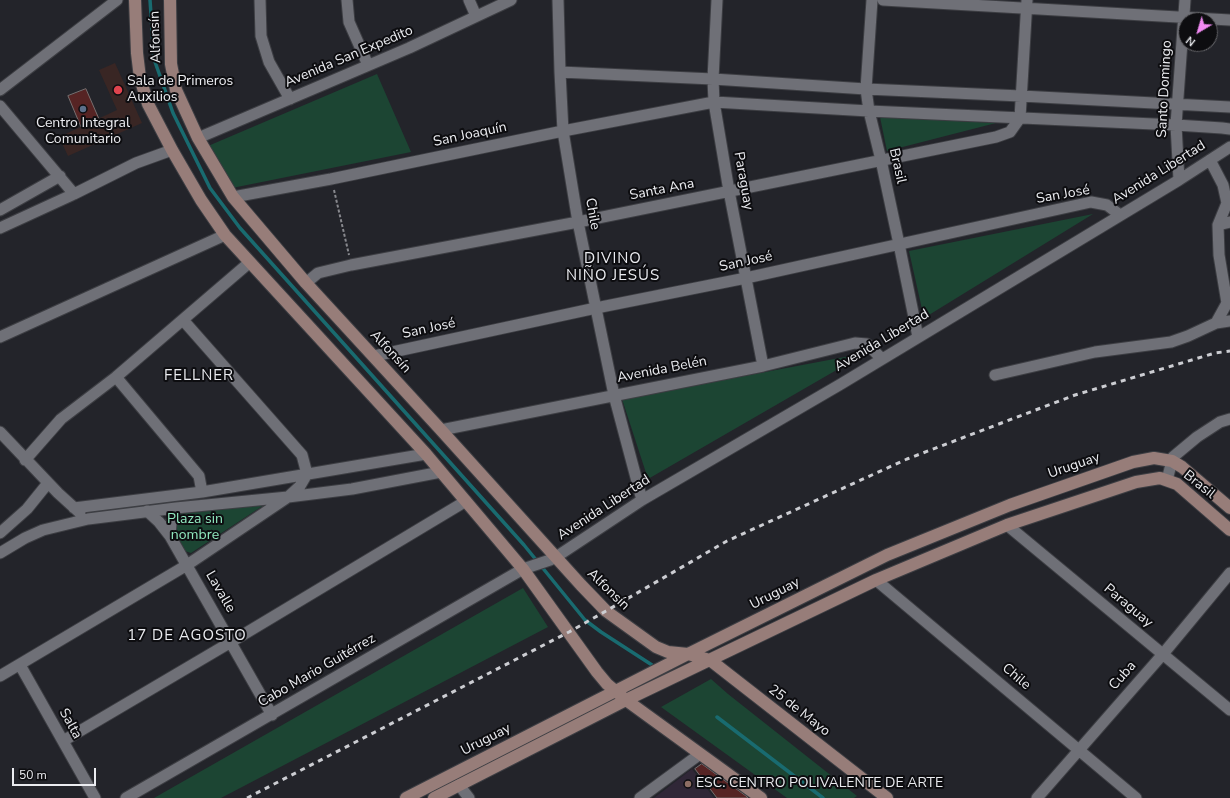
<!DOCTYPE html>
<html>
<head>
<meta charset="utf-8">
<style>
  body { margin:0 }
  #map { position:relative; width:1230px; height:798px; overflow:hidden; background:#23242a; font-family:"Nunito Sans",sans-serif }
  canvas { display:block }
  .north { position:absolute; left:1178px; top:12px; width:40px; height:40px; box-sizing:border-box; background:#0d0d10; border:1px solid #66666a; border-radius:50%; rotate:218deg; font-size:11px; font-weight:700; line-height:16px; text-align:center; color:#ebecf0 }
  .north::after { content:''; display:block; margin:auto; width:14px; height:18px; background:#f28af3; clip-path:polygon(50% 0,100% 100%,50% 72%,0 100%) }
  .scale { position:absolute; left:12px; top:768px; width:84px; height:18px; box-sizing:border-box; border:2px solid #ebecf0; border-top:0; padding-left:5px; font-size:12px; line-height:14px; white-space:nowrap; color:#ebecf0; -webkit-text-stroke:3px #0d0d10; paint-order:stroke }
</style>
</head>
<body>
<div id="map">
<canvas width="1230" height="798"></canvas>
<div class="north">N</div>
<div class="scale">50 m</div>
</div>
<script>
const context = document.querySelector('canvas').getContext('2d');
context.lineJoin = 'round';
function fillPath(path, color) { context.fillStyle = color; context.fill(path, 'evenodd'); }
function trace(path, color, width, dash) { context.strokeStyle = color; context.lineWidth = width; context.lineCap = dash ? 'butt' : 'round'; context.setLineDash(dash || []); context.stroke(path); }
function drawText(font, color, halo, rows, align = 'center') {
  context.font = font + ' "Nunito Sans",sans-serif'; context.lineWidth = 4; context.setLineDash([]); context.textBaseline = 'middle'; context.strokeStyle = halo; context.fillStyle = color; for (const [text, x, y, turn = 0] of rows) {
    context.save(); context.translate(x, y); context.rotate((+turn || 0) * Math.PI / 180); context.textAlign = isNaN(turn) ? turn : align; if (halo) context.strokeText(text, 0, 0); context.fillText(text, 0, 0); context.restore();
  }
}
fillPath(new Path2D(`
  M692,769L714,798H654Z`), '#302737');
fillPath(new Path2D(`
  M115,63L142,123L68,156L59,137L117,110L99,70Z`), '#392624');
fillPath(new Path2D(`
  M377,74L411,152L232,188L208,146Z
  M880,117L996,123L887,151Z
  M1093,214L924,318L909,251Z
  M866,353L648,479L622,399Z
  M264,505L191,553L185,551C180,541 174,533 177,521C178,516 180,514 184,512Z
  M523,588L548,627L221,798H154Z
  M711,679L728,694L857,796L854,798H787L661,707Z`), '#1c4533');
trace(new Path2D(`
  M150,0L154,59L173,113L210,188L240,228L524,545L585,620L601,632L652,665
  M717,717L823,798`), '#196b70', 3.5);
const building = new Path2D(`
  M86,89L99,119L81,127L68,96Z
  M702,764L746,796L748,798H717L695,769Z`);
fillPath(building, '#562424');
trace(building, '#786f6f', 1);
const street = new Path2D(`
  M260,0L261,36L269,62L290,99
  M347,0L349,22L368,65
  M469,0L476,16
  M558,0L560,72L563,131L578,222L614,395L642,500
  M717,0L713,79L714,102L729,191L763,366
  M872,0L866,89L869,111L881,160L899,244L918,337
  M883,0L1230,20
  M560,72L713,79L866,89L1021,96L1230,107
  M0,90L117,0
  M0,106L74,194
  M198,138L409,48L511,0
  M1210,160L1223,185L1227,203L1218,225L1230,222
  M1179,180L1176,125L1185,0
  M233,197L331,179L563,131L714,102L869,111L1176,125L1222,128L1230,129
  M0,210L60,176
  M0,228L74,194L136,163L172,150
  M306,283L318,273L351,265L578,222L996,137L1010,132L1020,118L1027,0
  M1216,323L1227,303L1219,255L1218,225
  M0,337L225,235
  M374,356L596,308L746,278L1091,202L1107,205L1120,215
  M995,375L1095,352L1171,342L1188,336L1216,323L1230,321
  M116,377L199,476L202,492
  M441,430L763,366L855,343L867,344L882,359
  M0,432L58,493L80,513
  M25,460L61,419L116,377L250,262
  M1167,480L1173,457L1197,437L1220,422L1230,419
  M74,508L202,492L426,454
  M147,511L159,522L170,536L272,715
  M1007,525L1230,710
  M0,533L27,509L48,483
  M170,536L171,523L176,508
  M0,553L25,538L43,530L88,519L176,508L288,497L352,489L441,472
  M876,580L1136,798
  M20,665L95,798
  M0,676L187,565L288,497L300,486L307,474L302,455L183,320
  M63,741L231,642L466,501
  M459,785L469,798
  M126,798L523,569L550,560L556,557L642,500L841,384L1179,180L1230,147
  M640,798L700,754
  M1037,798L1163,654L1230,573`);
const secondary = new Path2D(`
  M135,0L137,53L140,78L148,104L172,150L201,200L225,235L426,454L523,569L597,672L607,684L626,700L761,798
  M170,0L171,64L176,90L198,138L233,197L306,283L441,430L581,585L606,611L656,647L668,652L688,654L710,660L887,798
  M406,798L688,654L887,555L1010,505L1133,462L1154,458L1172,461L1182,467L1230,508
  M434,798L626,700L876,580L1007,525L1136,482L1160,478L1177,484L1230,530`);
trace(street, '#3d3e43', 13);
trace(secondary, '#3d3e43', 14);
trace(new Path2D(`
  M334,190L349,255`), '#88898e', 2, [3, 2]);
trace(street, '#6f7077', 11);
trace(secondary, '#977d79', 12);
trace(new Path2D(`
  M247,798L569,632L606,611L727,541L907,459L1075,395L1215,353L1230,351`), '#cccdd2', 3, [5, 5]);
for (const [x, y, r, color] of [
  [118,90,5,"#e0444e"],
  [83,109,4,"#5c6f8a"],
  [688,784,4,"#8d6e63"]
]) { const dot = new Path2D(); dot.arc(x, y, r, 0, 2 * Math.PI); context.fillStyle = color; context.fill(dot); trace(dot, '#0d0d10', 1.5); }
drawText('14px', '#ebecf0', '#0d0d10', [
  ["Alfonsín",156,37,-92],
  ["Avenida San Expedito",349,57,-23],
  ["Santo Domingo",1165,89,-87],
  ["San Joaquín",470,135,-12],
  ["Brasil",897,166,77],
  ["Avenida Libertad",1159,173,-32],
  ["Paraguay",743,181,80],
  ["Santa Ana",662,190,-11],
  ["San José",1063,195,-10],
  ["Chile",592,214,80],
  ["San José",746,262,-12],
  ["San José",429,329,-12],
  ["Avenida Libertad",882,341,-31],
  ["Alfonsín",390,352,47],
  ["Avenida Belén",662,370,-11],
  ["Uruguay",1074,466,-19],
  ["Brasil",1199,485,38],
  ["Avenida Libertad",604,508,-33],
  ["Alfonsín",608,590,44],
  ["Lavalle",220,592,60],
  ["Uruguay",775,594,-27],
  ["Paraguay",1128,606,40],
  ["Cabo Mario Guitérrez",317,671,-30],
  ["Cuba",1123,676,-49],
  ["Chile",1016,677,40],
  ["25 de Mayo",799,711,38],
  ["Salta",70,724,61],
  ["Uruguay",486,740,-27]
]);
drawText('14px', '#ebecf0', '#0d0d10', [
  ["Sala de Primeros",127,82],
  ["Auxilios",127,98],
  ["Centro Integral",83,124,"center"],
  ["Comunitario",83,140,"center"],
  ["ESC. CENTRO POLIVALENTE DE ARTE",696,784]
], 'left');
drawText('14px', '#90e9bf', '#0d0d10', [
  ["Plaza sin",195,520],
  ["nombre",195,536]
]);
context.letterSpacing = '1px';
drawText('15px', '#ebecf0', '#0d0d10', [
  ["DIVINO",613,259],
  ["NIÑO JESÚS",613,276],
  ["FELLNER",199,376],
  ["17 DE AGOSTO",187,636]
]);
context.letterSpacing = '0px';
</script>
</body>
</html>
